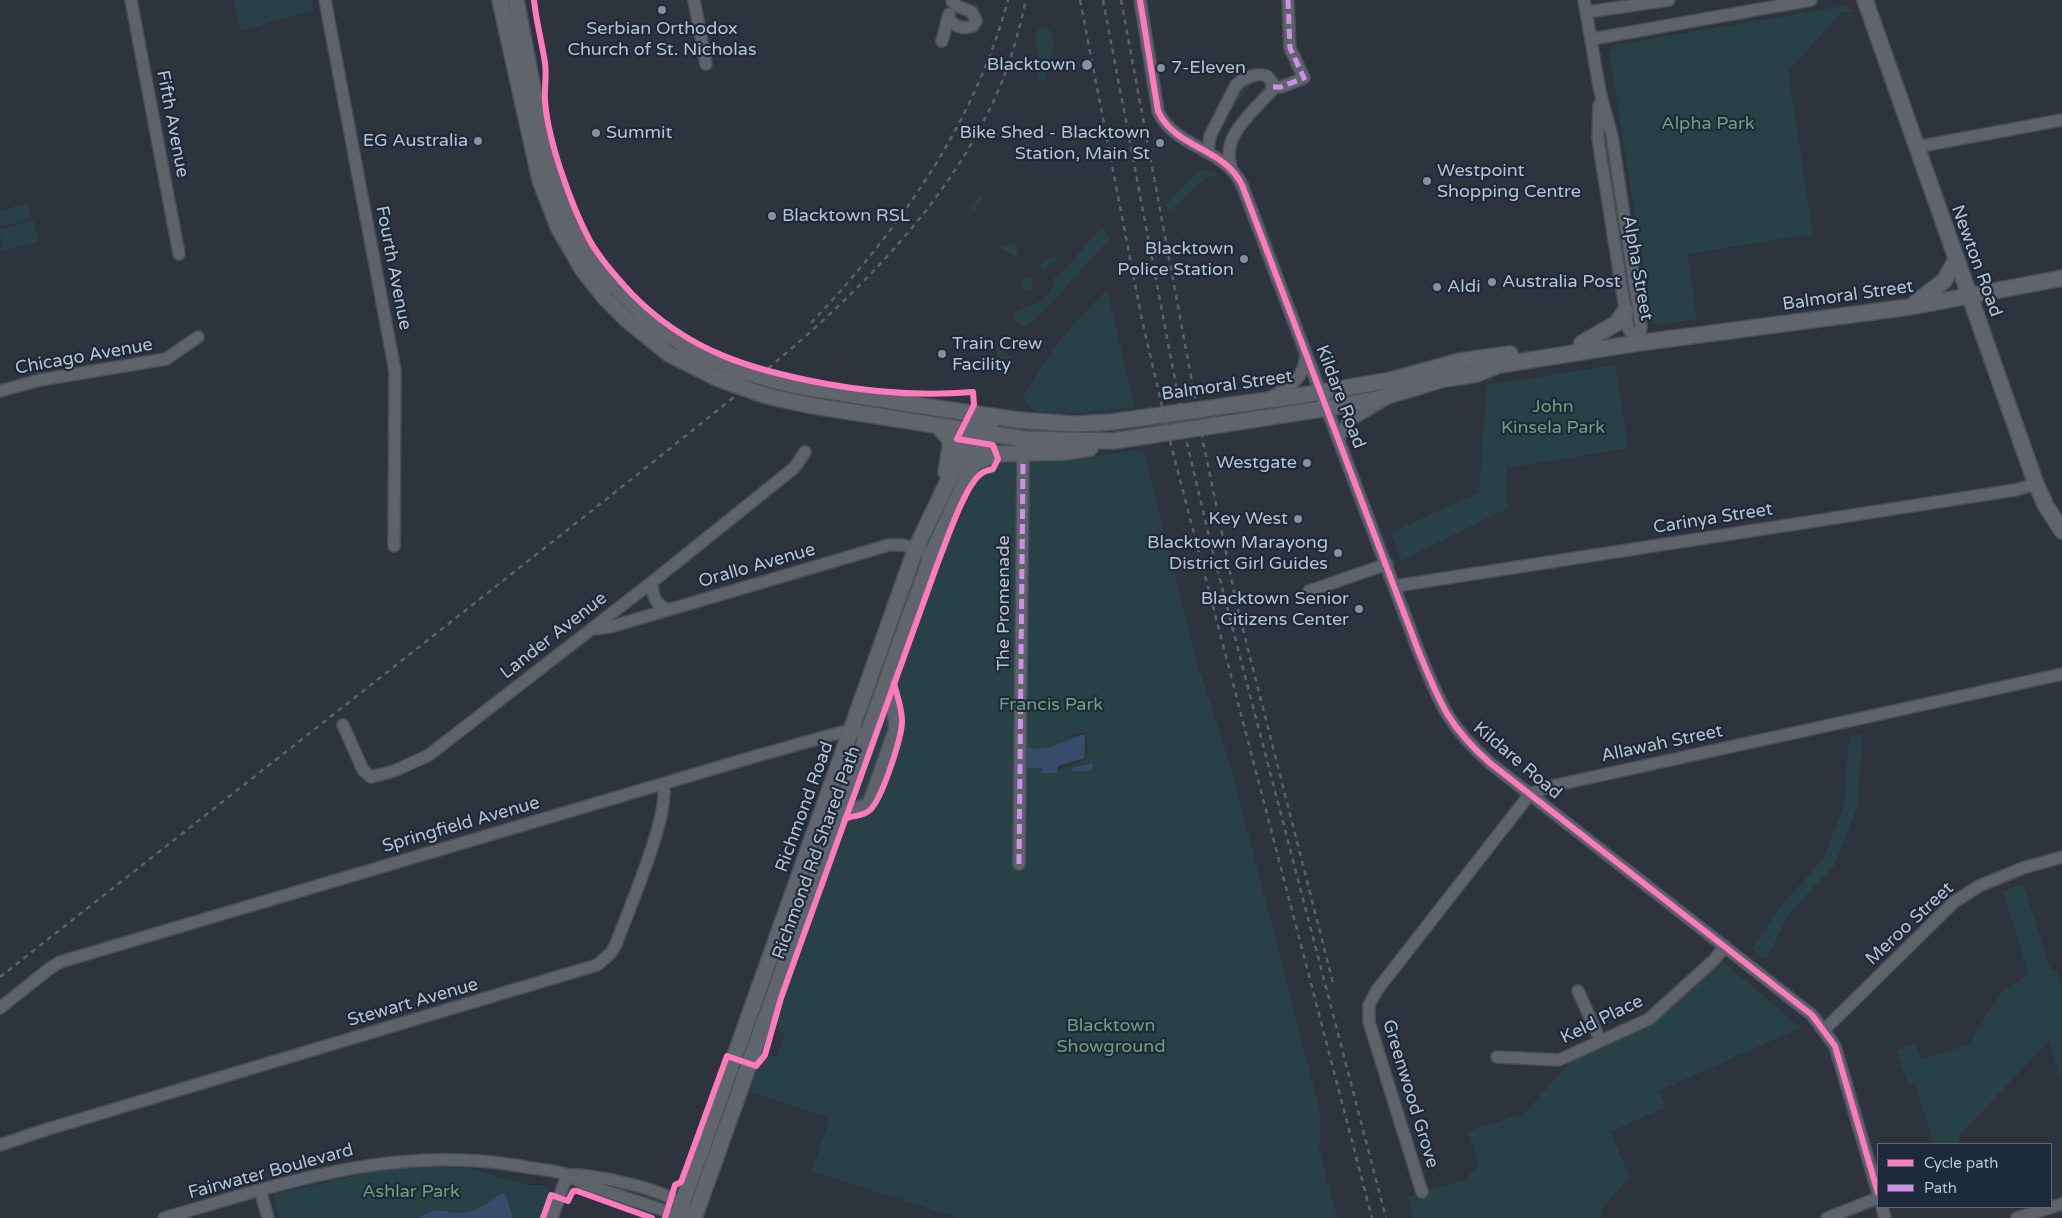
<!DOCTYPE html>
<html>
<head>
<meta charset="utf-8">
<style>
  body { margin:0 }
  #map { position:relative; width:2062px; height:1218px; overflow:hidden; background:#2d343e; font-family:"Varela Round",sans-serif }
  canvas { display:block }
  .legend { position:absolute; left:1877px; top:1143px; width:175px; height:65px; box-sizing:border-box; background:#1e2a3b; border:1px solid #5c6676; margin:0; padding:6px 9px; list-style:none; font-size:15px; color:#b8c1ce }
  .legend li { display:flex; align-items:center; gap:10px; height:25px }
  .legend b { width:25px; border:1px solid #5c6676 }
</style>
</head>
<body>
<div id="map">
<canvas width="2062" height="1218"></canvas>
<ul class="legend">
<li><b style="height:6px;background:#fd7abc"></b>Cycle path</li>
<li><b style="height:6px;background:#ce8fe9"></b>Path</li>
</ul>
</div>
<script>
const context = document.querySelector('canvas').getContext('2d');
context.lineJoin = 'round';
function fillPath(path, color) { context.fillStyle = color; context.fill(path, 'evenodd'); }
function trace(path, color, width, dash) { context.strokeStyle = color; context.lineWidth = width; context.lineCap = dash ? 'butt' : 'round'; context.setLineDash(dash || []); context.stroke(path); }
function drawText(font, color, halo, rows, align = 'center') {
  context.font = font + ' "Varela Round",sans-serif'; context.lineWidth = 4.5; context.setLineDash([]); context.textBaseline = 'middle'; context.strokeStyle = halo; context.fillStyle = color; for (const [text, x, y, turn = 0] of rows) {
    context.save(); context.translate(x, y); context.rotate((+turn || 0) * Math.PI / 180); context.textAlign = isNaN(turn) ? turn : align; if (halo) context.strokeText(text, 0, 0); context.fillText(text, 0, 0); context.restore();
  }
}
fillPath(new Path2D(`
  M234,0H312L313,10L240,31Z
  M1843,6L1855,12H1842L1788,71L1813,234L1687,254L1697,319L1657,325L1653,323L1609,53L1615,45Z
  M1043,26L1052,32L1054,47L1048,68L1050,69L1046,79L1040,82L1037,79L1039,66L1041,65C1039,53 1029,33 1043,26Z
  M1255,80L1216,130L1239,88Z
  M1201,168L1222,175L1205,178L1171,211L1165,205Z
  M979,196L982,197V203L975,204L976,211L968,212Z
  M26,203L31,218L0,227V211Z
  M33,220L39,241L2,251L0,230Z
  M1102,229L1110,239C1083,266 1060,297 1031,323L1024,326L1017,323L1014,317L1016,311L1044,300L1055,284L1054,277C1074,265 1084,242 1102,229Z
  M1015,243L1018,258L1000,248V246Z
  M1055,255L1056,259L1044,270L1039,264Z
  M1021 284a6 6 0 1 1 12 0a6 6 0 1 1-12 0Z
  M1107,290L1135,407L1080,413L1035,412L1023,398C1048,352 1070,326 1107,290Z
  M996,337L1003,350L1011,358L998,375Z
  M1615,365L1628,448L1506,468L1505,489L1508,508L1401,561L1391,533L1479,492L1487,385Z
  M1143,449L1198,665L1232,771L1321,1115L1319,1149L1337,1218H958L812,1171L830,1118L750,1092C755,1077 757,1054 777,1056L785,1034L778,1028L776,1018L949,537L981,476L992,463L1009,460L1075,459Z
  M1863,734L1857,808L1834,866L1789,913L1766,960L1751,949L1780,907L1823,859L1844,806L1849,737Z
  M2023,884L2051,971H2057L2062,988V1081L2049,1041L1958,1137L1960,1144H1934L1915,1084H1908L1896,1050L1915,1044L1921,1059L1969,1045L1988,1012L2004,990L2029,975L2003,891Z
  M1723,961L1800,1028L1659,1091L1666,1107L1610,1132L1630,1177L1600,1210L1602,1218H1413L1407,1197L1466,1179L1479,1164L1468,1131L1524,1114L1576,1055L1655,1021Z
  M399,1166L470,1168L527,1185H544L549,1189V1194L541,1218H279L273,1194Z`), '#284146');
fillPath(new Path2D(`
  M1085,734L1084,759L1058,766L1057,773H1042V768H1026L1024,773V746C1048,755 1063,739 1085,734Z
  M1093,763L1091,771H1072L1071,768Z
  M505,1193L513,1218H419C437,1204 444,1214 463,1213C479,1212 491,1198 505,1193Z`), '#364c6a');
fillPath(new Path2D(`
  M1087,732V759L1057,771L1058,766L1085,758V734L1068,738L1067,736Z`), '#2d343e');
const minor = new Path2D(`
  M131,0L179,254
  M325,0L395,371L394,546
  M694,0L706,64
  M1140,0L1158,111C1175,149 1224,147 1242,185L1418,650C1439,701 1447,725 1490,763L1812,1015L1835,1046L1878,1193
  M1584,0L1600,92L1612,136L1641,327L1638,343
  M1587,12L1669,0
  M948,17C953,26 963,30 973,26L976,21L972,12L957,6L952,1
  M1592,39L1811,0
  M942,41L949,14
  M1273,87H1281L1304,78L1290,48L1288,0
  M1599,105L1598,139L1628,328L1638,343
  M1916,147L2062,120
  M1208,151L1210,136L1236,85C1244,78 1256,72 1267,76L1272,82V90C1254,111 1220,137 1231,166
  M0,391L40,380L166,359L198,337
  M1271,397C1290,387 1304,379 1306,355
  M1339,437L1349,421L1386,399
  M652,582C652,597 656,605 669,610
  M1395,586L2015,490L2036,484
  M1309,591L1387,564
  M592,629L610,627L889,545H903L932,554
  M343,725L363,770L371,777L394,771L429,755L652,582L794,468L805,452
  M837,814L868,804L895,728L893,710L885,684
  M1019,864L1023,463
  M1578,991L1600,1040
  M0,1008L49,969L60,962L753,757L842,732L857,731
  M1825,1029L1954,902L1979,886L2023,868L2062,857
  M1497,1057L1559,1060L1649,1019L1715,959L1725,946
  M0,1145L48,1129L597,965L611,953L616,944C628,911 671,813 663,784
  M567,1175C591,1173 674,1190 687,1210
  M260,1190L268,1218
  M1422,1192L1369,1022V1005L1377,990L1530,794L1552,786L2062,674
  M1882,1207L1885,1218
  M164,1218C284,1183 394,1144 520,1166C535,1169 551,1170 565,1174C572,1176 578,1182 585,1184C619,1196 652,1206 686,1218
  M552,1218L567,1175
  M1827,1218L1878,1198
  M2017,1218L2062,1204`);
const major = new Path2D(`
  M500,0L540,180L558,227L583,270L605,298L627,320L669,354L719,379L767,396L808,405L1024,439L1113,441L1328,408L1381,398L1444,379L1477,374L1499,365L1638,343L1910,307L2062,278
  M516,0L545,152L555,186L580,238L608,279L654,325L688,347L734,369L792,385L922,406L1018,420L1075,424L1112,422L1304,395L1391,380L1460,361L1510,354
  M1865,0L2036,484L2046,506L2062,531
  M1915,303L1944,281L1956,260
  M1582,343L1617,323L1625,311
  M939,427L951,441L946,472
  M974,463L996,454L1065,452L1090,448
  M677,1218L916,548L976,423
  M694,1218L932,554L990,427`);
trace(minor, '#4a4f56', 14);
trace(major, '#4b515b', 18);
trace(minor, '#5e636b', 11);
trace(major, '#60656d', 15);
trace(new Path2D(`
  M1080,0L1142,320L1171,445L1372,1218
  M1103,0L1187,443L1212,549L1386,1218
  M1121,0L1203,441L1237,606L1333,983
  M811,323C899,230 974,125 1008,0
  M0,977C155,855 311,732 466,610C543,549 621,488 698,426C821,327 954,217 1009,63C1016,42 1021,21 1026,0`), '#5c616a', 2.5, [5, 5]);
trace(new Path2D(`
  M1273,87H1281L1304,78L1290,48L1288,0
  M1019,864L1023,463`), '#ce8fe9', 5, [10, 5]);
trace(new Path2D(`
  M534,0C536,21 542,42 545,63C547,76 544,88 545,101C548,141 571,205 590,241C601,260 617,278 632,294C688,351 750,370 827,384C876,393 924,396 973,392L974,405L957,439L993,445L998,459L993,469C989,470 985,471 982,473C965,484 945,545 937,565L781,998L765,1055L756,1066L727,1056L684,1174L681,1182L675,1185L665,1218
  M1140,0L1158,111C1175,149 1224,147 1242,185L1418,650C1439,701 1447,725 1490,763L1812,1015L1835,1046L1878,1193
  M845,819C853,815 863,817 870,810C882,799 902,737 902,721C902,708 897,696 894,683
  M543,1218L551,1195L568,1201L573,1191H577L652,1218`), '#fd7abc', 6);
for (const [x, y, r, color] of [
  [662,10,5,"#87909c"],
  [1087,65,6,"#87909c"],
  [1161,68,5,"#87909c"],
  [596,133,5,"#87909c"],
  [478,141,5,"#87909c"],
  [1160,143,5,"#87909c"],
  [1427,181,5,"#87909c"],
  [772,216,5,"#87909c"],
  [1244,259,5,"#87909c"],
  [1492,282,5,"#87909c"],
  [1437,287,5,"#87909c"],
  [942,354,5,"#87909c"],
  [1307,463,5,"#87909c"],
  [1298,519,5,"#87909c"],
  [1338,553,5,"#87909c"],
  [1359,609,5,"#87909c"]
]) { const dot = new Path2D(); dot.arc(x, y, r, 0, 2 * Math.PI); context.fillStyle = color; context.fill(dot); trace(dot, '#1e2a3b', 2); }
drawText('18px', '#b8c1ce', '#1e2a3b', [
  ["Serbian Orthodox",662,29,"center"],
  ["Church of St. Nicholas",662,50,"center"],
  ["Blacktown",1076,65],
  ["7-Eleven",1171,68,"left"],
  ["Summit",606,133,"left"],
  ["Bike Shed - Blacktown",1150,133],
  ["Station, Main St",1150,154],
  ["EG Australia",468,141],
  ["Westpoint",1437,171,"left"],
  ["Shopping Centre",1437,192,"left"],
  ["Blacktown RSL",782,216,"left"],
  ["Blacktown",1234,249],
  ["Police Station",1234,270],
  ["Australia Post",1502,282,"left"],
  ["Aldi",1447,287,"left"],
  ["Train Crew",952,344,"left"],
  ["Facility",952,365,"left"],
  ["Westgate",1297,463],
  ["Key West",1288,519],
  ["Blacktown Marayong",1328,543],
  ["District Girl Guides",1328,564],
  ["Blacktown Senior",1349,599],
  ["Citizens Center",1349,620]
], 'right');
drawText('18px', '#b8c1ce', '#1e2a3b', [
  ["Fifth Avenue",172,124,79],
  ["Newton Road",1976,261,70],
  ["Fourth Avenue",393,268,79],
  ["Alpha Street",1637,268,80],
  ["Balmoral Street",1848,296,-8],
  ["Chicago Avenue",84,357,-10],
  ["Balmoral Street",1227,386,-8],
  ["Kildare Road",1340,397,69],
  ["Carinya Street",1713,519,-9],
  ["Orallo Avenue",757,566,-16],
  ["The Promenade",1004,603,-90],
  ["Lander Avenue",554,636,-38],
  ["Allawah Street",1662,744,-12],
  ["Kildare Road",1517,761,40],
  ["Richmond Road",805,807,-70],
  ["Springfield Avenue",461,825,-16],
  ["Richmond Rd Shared Path",817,853,-70],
  ["Meroo Street",1910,924,-43],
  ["Stewart Avenue",413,1003,-16],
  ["Keld Place",1602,1020,-26],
  ["Greenwood Grove",1410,1094,73],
  ["Fairwater Boulevard",271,1172,-15]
]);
drawText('18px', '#6da179', '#1e2a3b', [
  ["Alpha Park",1708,124],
  ["John",1553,407],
  ["Kinsela Park",1553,428],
  ["Francis Park",1051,705],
  ["Blacktown",1111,1026],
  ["Showground",1111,1047],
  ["Ashlar Park",411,1192]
]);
</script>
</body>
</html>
